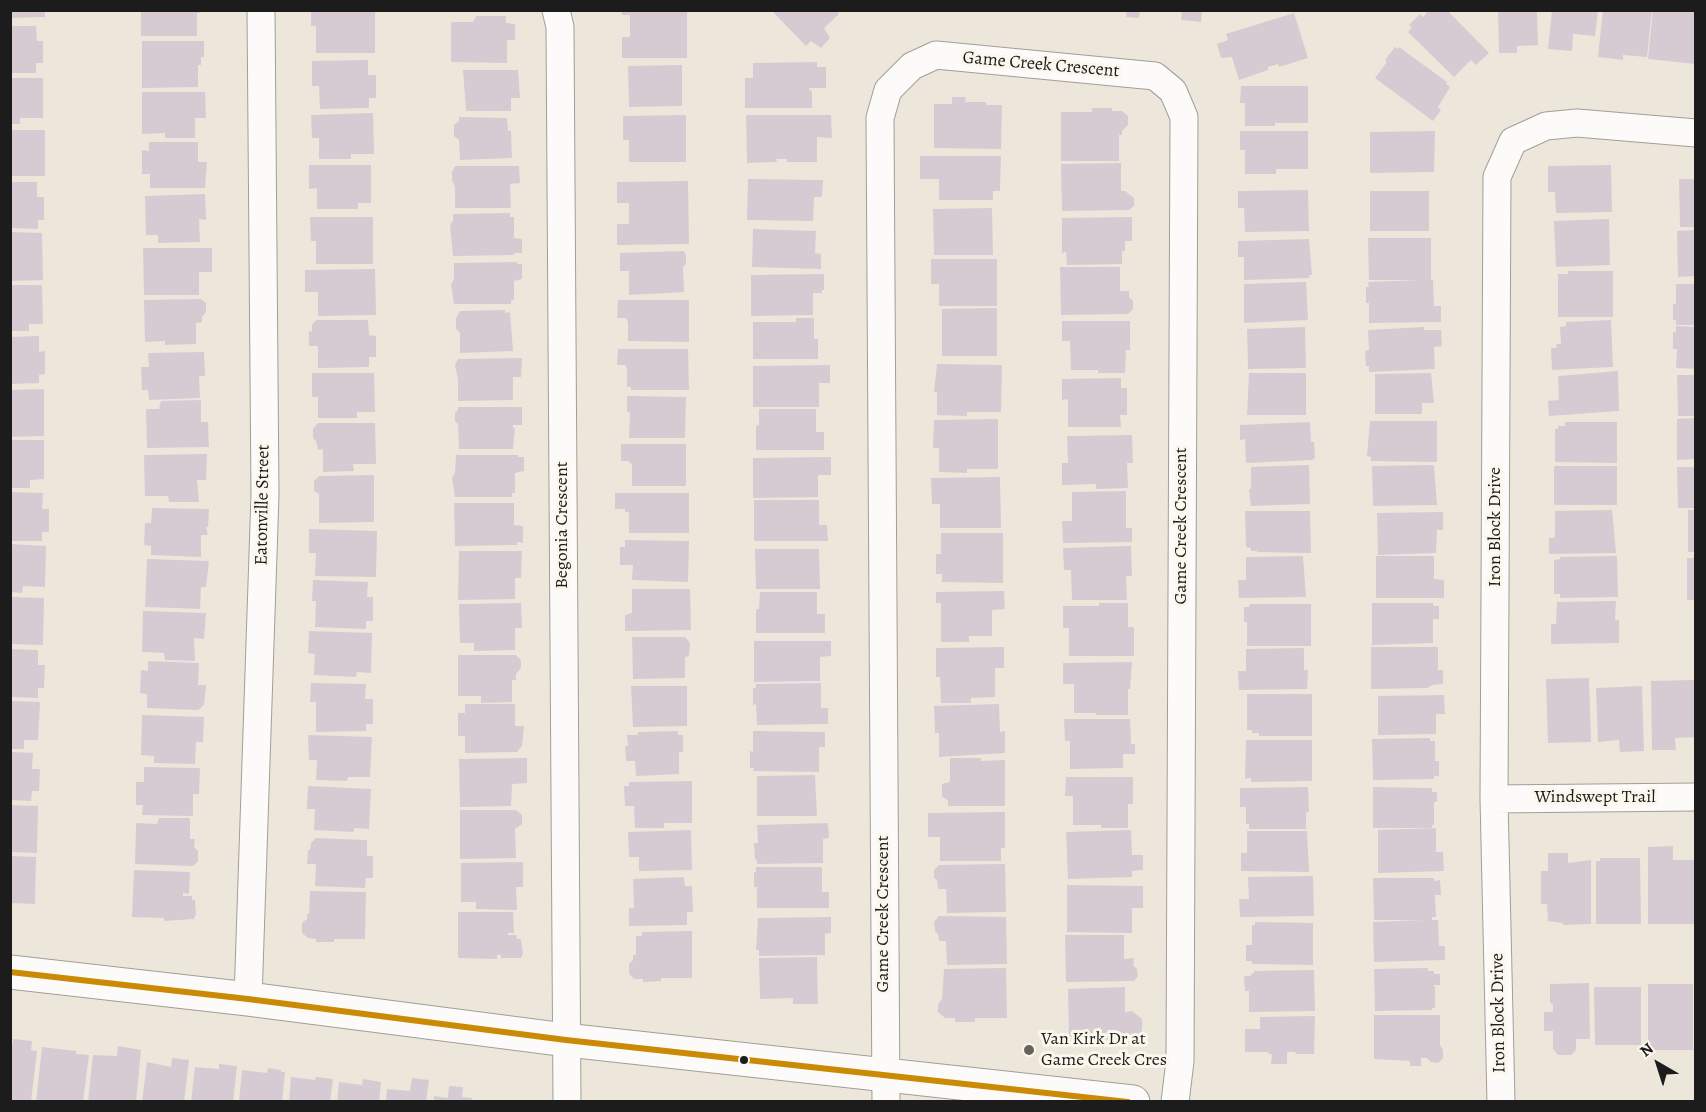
<!DOCTYPE html>
<html>
<head>
<meta charset="utf-8">
<style>
  body { margin:0 }
  #map { position:relative; width:1706px; height:1112px; overflow:hidden; background:#ede7db; font-family:Alegreya,serif }
  canvas { display:block }
  .frame { position:absolute; inset:0; border:12px solid #1c1c1c; pointer-events:none }
  .north { position:absolute; left:1628px; top:1034px; width:60px; height:60px; -webkit-text-stroke:4px #fbf7ec; paint-order:stroke; rotate:321deg; font-size:16px; font-weight:700; line-height:24px; text-align:center; color:#1c1c1c }
  .north::after { content:''; display:block; margin:auto; width:21px; height:27px; background:#1c1c1c; clip-path:polygon(50% 0,100% 100%,50% 72%,0 100%) }
</style>
</head>
<body>
<div id="map">
<canvas width="1706" height="1112"></canvas>
<div class="frame"></div>
<div class="north">N</div>
</div>
<script>
const context = document.querySelector('canvas').getContext('2d');
context.lineJoin = 'round';
function fillPath(path, color) { context.fillStyle = color; context.fill(path, 'evenodd'); }
function trace(path, color, width, dash) { context.strokeStyle = color; context.lineWidth = width; context.lineCap = dash ? 'butt' : 'round'; context.setLineDash(dash || []); context.stroke(path); }
function drawText(font, color, halo, rows, align = 'center') {
  context.font = font + ' Alegreya,serif'; context.lineWidth = 6; context.setLineDash([]); context.textBaseline = 'middle'; context.strokeStyle = halo; context.fillStyle = color; for (const [text, x, y, turn = 0] of rows) {
    context.save(); context.translate(x, y); context.rotate((+turn || 0) * Math.PI / 180); context.textAlign = isNaN(turn) ? turn : align; if (halo) context.strokeText(text, 0, 0); context.fillText(text, 0, 0); context.restore();
  }
}
fillPath(new Path2D(`
  M10,10H45V17L10,18Z
  M141,10H200V13H197V36H141Z
  M311,10H375V53H316V26H311Z
  M622,10H687V58H622V37H630V15H622Z
  M771,10H836L839,14L824,28L830,38L821,48L811,41L806,46Z
  M1127,10H1140L1139,18L1126,17Z
  M1182,10H1202L1201,22L1181,20Z
  M1429,10H1447L1489,53L1476,65L1471,60L1454,77L1408,32L1412,28L1409,25L1420,14L1423,17Z
  M1498,10H1537L1538,45L1517,46V53H1499Z
  M1552,10H1598L1595,36L1573,34L1572,51L1548,49Z
  M1603,10H1652L1647,57L1623,55V60L1598,57Z
  M1653,10H1696L1695,64L1648,59Z
  M1294,13L1308,58L1279,67L1278,64L1268,67V70L1239,80L1232,57L1221,58L1217,44L1228,40L1226,34Z
  M476,16H506V23L515,24V40H507V63L451,62V23L453,22H473Z
  M10,26H36L37,41H43V63H36V73H10Z
  M142,41H204V57H201V65H198V87L142,88Z
  M1395,47L1398,49L1399,47L1447,82L1446,84L1450,87L1438,107L1441,110L1433,121L1375,78L1387,62L1385,60Z
  M368,60V75H376V98H369V108L320,109L319,86H312V61Z
  M817,62V67H826V88H809V90L812,91V108H745V78H753V63Z
  M682,65V106L629,107L628,66Z
  M463,70H518L520,98H511V111H466Z
  M10,78H43V118H20V124H10Z
  M1241,86H1308V123H1275V126H1245V103H1240Z
  M142,92H205L206,118H195V138H165V133L142,134Z
  M952,97H966L965,102H986V105H1002L1001,149L934,148V104H952Z
  M1092,108H1112V111H1122L1128,116V125L1122,131V135H1119V161H1061V112H1092Z
  M373,113L374,154H351V159H319V138H312L311,115Z
  M686,115V162H629V140H623V116Z
  M746,115H831L832,138L817,137V162H787V159H776L777,162L747,163Z
  M459,117L507,118L508,131H511L512,158L460,160L459,140L454,136V125L459,121Z
  M10,130H45V176H10Z
  M1240,131H1308V169H1276V174H1245V150H1240Z
  M1435,131L1434,172L1370,173V132Z
  M149,142H198V162H207L205,188H150V174H142V150L149,151Z
  M920,156H1001L1000,191H993V200H939V179H920Z
  M1121,163V191H1125L1134,198V206L1129,210L1062,211L1061,164Z
  M309,165H371V203H358V209H317V188L309,189Z
  M1611,165L1612,212L1556,213L1555,192H1548V166Z
  M455,166H519L520,183L510,184L511,208H455V187L452,180V172Z
  M748,179L823,180L822,197H814L813,221L747,220Z
  M1679,179H1696V227H1680Z
  M688,181L689,244L617,245V224H629V203H617V182Z
  M10,182H37V197H44V220H38V229L10,228Z
  M1308,190L1309,231L1245,232L1244,208H1238V191Z
  M1370,191H1429V231H1370Z
  M205,194L206,220L199,219L200,242L158,243V235H146L145,196Z
  M992,208L993,255H934L933,209Z
  M510,213V217H514V238L522,239V253H515L513,255L453,256L450,225L453,221V214Z
  M310,217H373V264H316V241H311Z
  M1132,217V241H1125V251H1122V264L1067,265L1066,252L1062,253V218Z
  M1609,219L1610,265L1556,267L1554,221Z
  M753,229L816,231L815,253L821,254V269L752,267Z
  M1696,230V276L1678,277L1677,231Z
  M10,232L42,233L43,280L10,281Z
  M1368,238H1431V280H1433L1434,306H1441V322L1369,323V303H1366V287H1369L1368,282L1420,280H1369Z
  M1309,239L1312,275H1309V278L1244,280V257H1238V241Z
  M143,248H212V272H199V295H144Z
  M684,251L686,256V264L683,267L684,292L629,295V271H620V253Z
  M931,259H997V306H939V284H931Z
  M517,262V264H522V279L514,281V300H511V304H454L451,284L454,279V263Z
  M1060,267H1120V291H1129V297L1133,301V309L1128,314L1061,315Z
  M375,269L376,315L318,316V292H305V270Z
  M1568,271H1613V317H1558V274H1568Z
  M824,274V290H822V293H813V315L751,316V275Z
  M1306,282L1308,320L1244,323V284Z
  M1676,284H1696V325H1676V320H1673V304H1676Z
  M10,285H42L43,324H29V331H10Z
  M201,299L206,303V312L202,317V322L196,323V344L165,345V341L145,342L144,300Z
  M618,300H689V342L628,341V322L626,318H617Z
  M997,308V356H942V309Z
  M505,310V313L510,312L513,351L460,353V333L456,329V318L460,311Z
  M796,318H814V339H818V359H753V322H796Z
  M316,320H368L369,335L376,336V357H369V367L318,368V346H309V331L312,332V325Z
  M1611,320L1613,367L1552,370L1551,348H1557L1556,344H1561L1560,327L1566,326V322Z
  M1062,321H1130V350H1126L1125,373H1098V370H1071L1070,341H1062Z
  M1676,326L1696,327V369L1676,368L1677,349H1673V332H1676Z
  M1305,327L1306,368L1248,369L1247,329Z
  M1424,327V330H1441L1442,346L1434,347L1435,369L1369,372V366H1366L1365,351L1369,350L1368,330Z
  M39,336V352L45,351V374L39,375V383L10,384V337Z
  M618,349H688L689,390H631V387H627V368L625,365H617Z
  M204,352L205,376H199L200,398L149,400L148,390H142L141,367H149L148,353Z
  M522,358L521,377H513V400L458,401V379L455,365L458,359Z
  M937,364L1002,365L1001,412H967V416L937,415V392H934Z
  M830,365V383H819V407H753V366Z
  M1618,371L1619,411L1549,416L1548,401L1559,400L1558,376Z
  M312,373H374L375,412H357V418H318V397H312Z
  M1249,373H1306V415H1247Z
  M1431,373L1434,403H1422V414H1375V374Z
  M1677,375H1696V416H1678Z
  M1121,378V388H1127V415H1120L1121,427H1068V399L1062,400V379Z
  M44,389V436L10,437V390Z
  M627,396L686,397L685,438H629L630,412H627Z
  M201,400V422H208L209,447L147,448L146,409H159L161,401Z
  M458,407H522V425H513V428H515L513,449H459L458,424L455,421V413L458,410Z
  M759,409H816V432H824V450H756V425L759,426Z
  M1696,418V459L1677,460V419Z
  M998,419V469H967V473L939,472V448H933L934,420Z
  M1370,421H1437V462L1371,461V457L1367,456Z
  M1310,422L1311,442H1314L1315,458L1312,460L1246,463L1245,439L1240,440V425Z
  M1565,422H1617V463L1555,462V429H1558V426H1565Z
  M318,423H375L376,464H353L354,471L323,472V449L318,450L316,441L313,438V429Z
  M1132,435L1133,463H1127L1128,488L1096,489V484L1062,485V463H1068L1067,436Z
  M10,440H44V479L30,480V488H10Z
  M621,444H686V486H632V464L630,463L629,461H621Z
  M207,454L206,480H197L199,502H169L168,496H145L144,455Z
  M456,455H518V457H524V471L515,473V493H512V497H455L452,478L455,472Z
  M831,457V475H818V497L753,498V458Z
  M1309,465L1310,504L1251,506L1249,489H1251V467Z
  M1434,465L1437,505L1373,506L1372,466Z
  M1554,466H1617V505H1554Z
  M1677,467H1696V508H1678Z
  M374,475V522L319,523V494L314,491V481L319,476Z
  M1000,477L1001,528H940V504H932L931,478Z
  M1126,491V528H1132V542L1063,543L1062,521H1072V492Z
  M10,492L43,493L42,509H49V532H42V541H10Z
  M615,493H689V533H629V512H625V509H615Z
  M754,500H819V525H827L828,541H754Z
  M454,503H514V525L523,526V543L517,542V545L455,546Z
  M152,508L209,509L208,527H206L208,535H201V557L151,555V546L144,545L145,523H151Z
  M1612,510L1616,553L1549,554V538H1554L1555,533V511Z
  M1688,510H1696V552H1688Z
  M1245,511H1310L1311,553L1257,552V551H1251V548L1246,547Z
  M1443,512V530H1437L1436,553L1378,555L1377,513Z
  M309,529L377,531L376,577L315,576L316,553H309Z
  M941,533H1003V583L942,582V574H936V554H941Z
  M625,540L689,541L688,582L632,580L633,565H620V547H625Z
  M10,544L46,546L45,587L23,586L22,593L10,592Z
  M1131,546L1132,576H1126L1127,600H1072L1071,570H1064L1063,548Z
  M755,549H819L820,589H756Z
  M459,551H522L521,578H515V599L458,600Z
  M1303,556L1306,597L1239,598L1238,580H1246V557Z
  M1376,556H1434V579L1444,580V598H1376Z
  M1617,556L1618,597L1560,598V594H1554V560L1560,559V557Z
  M1687,558H1696V600H1687Z
  M147,559L209,561L206,587H201L200,609L145,607Z
  M313,580L368,582L367,597H373V621H366V629L315,627L316,601H312Z
  M632,589H690L691,630L625,631V615L632,613Z
  M1004,591L1005,609L992,610V636H969V642H941V603H936V592Z
  M760,592H817V614H825V633H756V609H759Z
  M10,597L44,598L43,645L10,644Z
  M1616,601L1615,620H1619V643L1551,644V624H1556L1557,602Z
  M521,603L522,628H515V650L474,651V643H460L459,604Z
  M1099,603H1128V627H1134V656H1069V628H1063V606H1099Z
  M1372,603H1433V606H1439V619H1433V643L1372,645Z
  M1250,604H1311V646H1247V622H1244V607H1249Z
  M143,611L206,613L204,639L194,638L195,661L165,660L164,653L142,652Z
  M309,631L372,633L371,673L357,672L356,677L314,675L315,654L308,653Z
  M632,637H685L690,643L689,656L685,657V678L633,679Z
  M754,641H831V656L820,657V681L754,682Z
  M1004,647V668H995V697L971,698V703H941L940,677H936V648Z
  M1371,647H1438V670H1443V684L1432,685L1428,688L1371,689Z
  M1304,648V670H1308L1307,689L1239,690L1238,671H1246V649Z
  M10,649L38,650V665H45L44,688H38V698L10,697Z
  M458,655H516L521,660V668L516,674V680H512V702L481,703V696H458Z
  M148,661L199,663L198,685H206L204,705L198,710L147,708V694L140,693L141,670L148,671Z
  M1132,662L1130,689H1128V715H1096V713H1074V684H1063V663Z
  M1589,678L1591,742L1548,743L1546,679Z
  M1696,680V737L1675,738L1676,750H1652L1651,681Z
  M311,683L366,684L365,699H373V724H366V731L316,732V702H310Z
  M821,683V708H828V724L757,725L756,704L753,705V688H756V684Z
  M631,686H687V726L633,727Z
  M1642,686L1644,751L1620,752L1619,740L1598,742L1596,688Z
  M1247,694H1312V736H1259V733H1252V730H1247Z
  M1444,695L1445,714H1436V734L1378,735V696Z
  M10,701L40,702L38,740H24V749H10Z
  M465,704H515V726H524L522,746L517,752L465,753V736H458V713H465Z
  M999,704L1000,732L1005,731V753L939,757V733H935L934,706Z
  M142,715L204,717L203,742H196L195,764L154,763V756L141,755Z
  M1064,719H1130L1131,744H1135V754H1123V768L1070,769V741H1065Z
  M678,731V735H683V752H679V774L636,776L635,761H626L625,746H628L627,735H638V732Z
  M753,731L825,732V747H819V772L753,771L754,768H750V751L753,752Z
  M308,735L372,737L370,777H348L347,781L316,780L317,760H309Z
  M1430,738V741H1435V761H1439V776H1434V779L1373,780L1372,739Z
  M1246,740H1312V781L1251,782V778L1245,779Z
  M10,752L33,753L32,769H40L39,791H32L31,801L10,800Z
  M527,758V783L512,784L511,806L460,807L459,759Z
  M950,758H981V761L1005,760V806H948V800L942,797V784L950,782Z
  M144,767L200,768L199,794H193V816L142,815L143,805H136V782H144Z
  M815,775L817,816H757V776Z
  M1066,777H1133V804H1128V828H1101V825H1073V796H1065Z
  M692,781V823H664V828H635L634,806H625L624,786H629V782Z
  M308,786L371,789L369,829L354,828V832L314,830L315,809H307Z
  M1308,787L1309,812H1306V829H1249V824H1246V807H1240V788Z
  M1373,787L1432,788V792H1437V802H1434V825H1432V828H1373Z
  M10,805L38,806L37,853L10,852Z
  M460,810H516L522,815V824L515,829L516,858L460,859Z
  M1005,812V848H1001V861H940V837H928V813Z
  M159,818H190V839H195L194,847L198,851V861L193,866L135,864L136,823L157,824Z
  M828,823L829,838L823,839V863L757,864V860L755,859L754,843H758L757,825Z
  M1436,828V852H1443L1444,871L1378,873V830Z
  M691,830L692,870L639,871V857H629L628,832Z
  M1131,830L1132,855H1143V870L1132,871V877L1068,879L1066,832Z
  M1247,831H1307L1309,872L1241,871V853H1247Z
  M316,838L367,840V856H373V878H366L365,888L315,886L316,864H307L308,850H310L311,843Z
  M1673,846V860H1694V924H1648V847Z
  M1548,853H1568V863L1591,860V924L1563,925V923L1548,921L1547,904H1541V871H1548Z
  M10,856L36,857L35,904L10,903Z
  M1600,858H1640L1641,924H1596V861H1600Z
  M523,862V887H516L517,910L476,909V902H461V863Z
  M1005,864L1006,912L947,913L946,889H938L937,880L934,878V870L939,865Z
  M756,867H822V892H829V908H757V887H754V872H756Z
  M134,870L190,872L189,894L183,893V896H192V900H195L196,915L195,916L194,919L164,921V918L132,917Z
  M1313,876L1314,916L1240,917L1239,899H1249L1248,877Z
  M684,877L685,886H692L693,912H687V925L629,926V908H634L633,879Z
  M1373,878H1434V881L1440,880L1441,895H1435L1436,917H1432V920H1438L1439,946H1445V960L1374,962L1373,922L1424,920H1374Z
  M1067,885L1143,886V908H1132V933L1067,932Z
  M310,891L366,892L365,939H334V942H316V939L308,938L302,933V923L307,919V914H309Z
  M458,912H513L514,933H508V935H516L517,939H521L523,954L521,958H501V955H497V959L458,958Z
  M939,916L1006,917L1007,964L947,965L946,941H939L938,934L935,931L934,922Z
  M831,917V933L825,934V955L759,956V950H756L758,918Z
  M1255,922L1313,923V965L1252,964V961H1246V945H1252V925H1255Z
  M692,931V978H661V981L643,982V979H634L629,974V964L633,960V955H636V936H642V932Z
  M1065,935H1124V959L1134,958L1133,965L1137,969L1138,976L1134,981L1066,982Z
  M817,957L818,1004H793V998L760,999L759,958Z
  M1006,968L1007,1018H975V1022H955V1018H945L938,1012V1004L942,999L944,969Z
  M1428,968V971H1434V974H1440V985H1433L1435,987V1008H1432V1010L1375,1011L1374,969Z
  M1314,970L1315,1011L1249,1012V991H1245L1244,976H1251V974L1254,973V971Z
  M1589,983L1590,1039H1576V1050L1571,1055H1558L1553,1049V1031H1544V1012H1553V1004L1550,1003V984Z
  M1648,984H1693V1050H1648Z
  M1125,987V1012L1132,1011L1142,1019V1033L1132,1043H1116V1039L1101,1040V1036L1069,1037L1068,989Z
  M1594,987H1641V1045H1595Z
  M1374,1015H1440V1045L1443,1050V1058L1438,1063L1431,1062L1427,1058H1421V1066H1410V1061L1374,1059Z
  M1315,1016L1314,1054H1295L1296,1052H1287V1064H1271L1272,1054H1269L1268,1052H1245V1029H1260V1017Z
  M13,1039L32,1041L31,1050L37,1051L31,1102H10V1044H13Z
  M118,1046L141,1050L136,1102H88L93,1055L117,1056Z
  M42,1047L76,1051V1054L89,1055L83,1102H36Z
  M172,1058L189,1060L184,1102H142L147,1062L171,1067Z
  M219,1064L237,1066L233,1102H191L195,1067L219,1069Z
  M268,1068L281,1070V1072H285L282,1102H239L242,1070L267,1073Z
  M291,1077L315,1080L316,1077L333,1079L330,1102H289Z
  M412,1078L429,1080L426,1102H386L387,1089L410,1091Z
  M363,1079L381,1082L379,1102H337L339,1082L362,1085Z
  M449,1086L463,1087L462,1097L472,1098V1102H434V1096L448,1098Z`), '#d6cbd2');
const minor = new Path2D(`
  M556,10L560,27L567,1102
  M1494,799L1696,797
  M248,999L265,495L261,10
  M886,1102L880,118L888,90L912,66L936,55L1155,76L1173,91L1184,117L1180,1061L1175,1102
  M1501,1102L1494,799L1497,177L1513,141L1546,126L1577,123L1696,133`);
const tertiary = new Path2D(`
  M10,972L248,999L566,1040L1133,1102`);
trace(minor, '#a29e97', 29);
trace(tertiary, '#a29e97', 35);
trace(minor, '#fcfbfa', 27);
trace(tertiary, '#fcfbfa', 33);
trace(new Path2D(`
  M10,972L248,999L566,1040L1128,1102`), '#cb8a06', 6);
for (const [x, y, r, color] of [
  [1029,1050,6,"#65635f"],
  [744,1060,5,"#1c1c1c"]
]) { const dot = new Path2D(); dot.arc(x, y, r, 0, 2 * Math.PI); context.fillStyle = color; context.fill(dot); trace(dot, '#fbf7ec', 2); }
drawText('18px', '#1c1c1c', '#fbf7ec', [
  ["Game Creek Crescent",1041,65,5],
  ["Eatonville Street",263,505,-89],
  ["Begonia Crescent",563,525,-90],
  ["Game Creek Crescent",1182,526,-90],
  ["Iron Block Drive",1496,527,-90],
  ["Windswept Trail",1595,798],
  ["Game Creek Crescent",884,914,-90],
  ["Iron Block Drive",1499,1013,-91]
]);
drawText('18px', '#1c1c1c', '#fbf7ec', [
  ["Van Kirk Dr at",1041,1040],
  ["Game Creek Cres",1041,1061]
], 'left');
</script>
</body>
</html>
